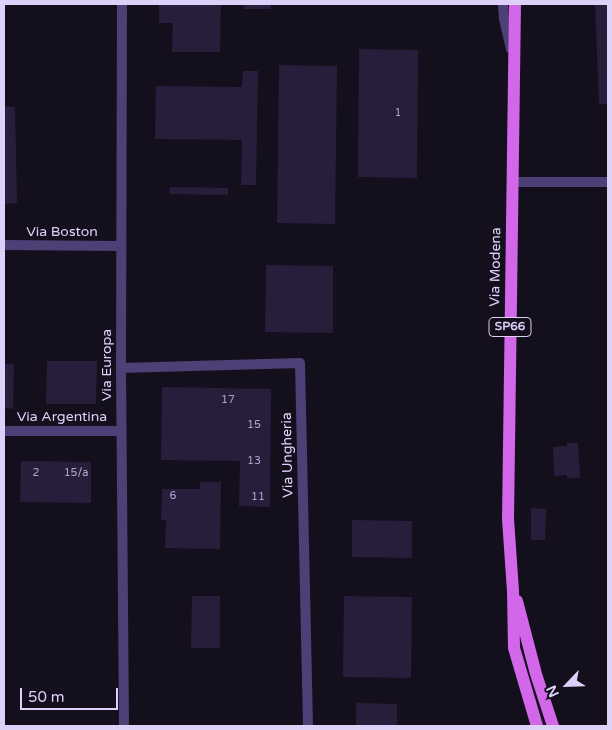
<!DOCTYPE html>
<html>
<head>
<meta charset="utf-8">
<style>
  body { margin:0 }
  #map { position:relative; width:612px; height:730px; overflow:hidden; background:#140f1d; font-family:"Varela Round",sans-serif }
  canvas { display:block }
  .frame { position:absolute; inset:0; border:5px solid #ddd1f9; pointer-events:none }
  .north { position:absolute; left:542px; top:660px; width:50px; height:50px; -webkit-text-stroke:4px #140f1d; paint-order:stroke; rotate:246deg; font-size:14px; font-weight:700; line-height:20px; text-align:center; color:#ddd1f9 }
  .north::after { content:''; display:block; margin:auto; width:18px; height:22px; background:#ddd1f9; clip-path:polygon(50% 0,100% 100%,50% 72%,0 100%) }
  .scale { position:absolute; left:20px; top:688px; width:98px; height:22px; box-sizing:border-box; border:2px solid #ddd1f9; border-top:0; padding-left:6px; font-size:15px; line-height:18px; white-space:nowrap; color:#ddd1f9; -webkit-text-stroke:4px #140f1d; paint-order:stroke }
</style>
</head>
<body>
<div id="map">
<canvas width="612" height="730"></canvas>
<div class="frame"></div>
<div class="north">N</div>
<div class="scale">50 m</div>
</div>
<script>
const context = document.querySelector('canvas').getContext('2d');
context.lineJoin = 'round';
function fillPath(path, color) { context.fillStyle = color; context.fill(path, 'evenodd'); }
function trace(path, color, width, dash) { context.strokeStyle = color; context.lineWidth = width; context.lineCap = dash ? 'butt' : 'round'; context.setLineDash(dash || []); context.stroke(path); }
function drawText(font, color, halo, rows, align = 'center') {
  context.font = font + ' "Varela Round",sans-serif'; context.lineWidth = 4; context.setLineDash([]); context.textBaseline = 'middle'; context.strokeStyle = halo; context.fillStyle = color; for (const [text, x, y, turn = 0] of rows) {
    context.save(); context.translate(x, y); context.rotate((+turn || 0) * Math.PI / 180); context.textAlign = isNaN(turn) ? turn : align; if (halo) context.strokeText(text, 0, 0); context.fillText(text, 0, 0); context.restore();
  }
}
fillPath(new Path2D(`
  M159,4H221L220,52H172L173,23H159Z
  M243,4H271V9H244Z
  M595,4H608V104H599Z
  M359,49L418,50L417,178L358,177Z
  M279,65L337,66L335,224L277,223Z
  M243,71H258L256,185H241L242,140L155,139L156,86L242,87Z
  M4,106L15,107L17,203L4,204Z
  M170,187L228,188V195L169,194Z
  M266,265L333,266V333L265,332Z
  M47,361H97L96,404H46Z
  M4,364H14L13,409L4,408Z
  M162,387L271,389L270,507L239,506L240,461L161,460Z
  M567,443H578L580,478H567V475L554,476L553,447L567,446Z
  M21,461L91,462V503L20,502Z
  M200,482H221L220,549L165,548L166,520H161L162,489H200Z
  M531,508L546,509L545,540H531Z
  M352,520L412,521V558L352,557Z
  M192,596H220V648H191Z
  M344,596L412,597L411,678L343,677Z
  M356,703L397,704V726H356Z`), '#291d3c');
trace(new Path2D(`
  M122,4L121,368L124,726
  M503,4L504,19L511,49
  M512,182H608
  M4,245L120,246
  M121,368L300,363L308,726
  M4,431H121`), '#4c4076', 10);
trace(new Path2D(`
  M515,4L508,519L513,591L514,648L537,726
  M517,601L536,674L553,726`), '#d267ea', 12);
drawText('11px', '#b0a4ca', null, [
  ["1",398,113],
  ["17",228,400],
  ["15",254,425],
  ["13",254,461],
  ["2",36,473],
  ["15/a",76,473],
  ["6",173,496],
  ["11",258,497]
]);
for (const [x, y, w] of [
  [510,327,42]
]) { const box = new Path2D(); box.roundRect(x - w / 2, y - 9.5, w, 19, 4); context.fillStyle = '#140f1d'; context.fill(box); trace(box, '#ddd1f9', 1); }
drawText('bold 12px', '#ddd1f9', null, [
  ["SP66",510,327]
]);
drawText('14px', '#ddd1f9', '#140f1d', [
  ["Via Boston",62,232],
  ["Via Modena",496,267,-89],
  ["Via Europa",107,365,-90],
  ["Via Argentina",62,417],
  ["Via Ungheria",288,455,-91]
]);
</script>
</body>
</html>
